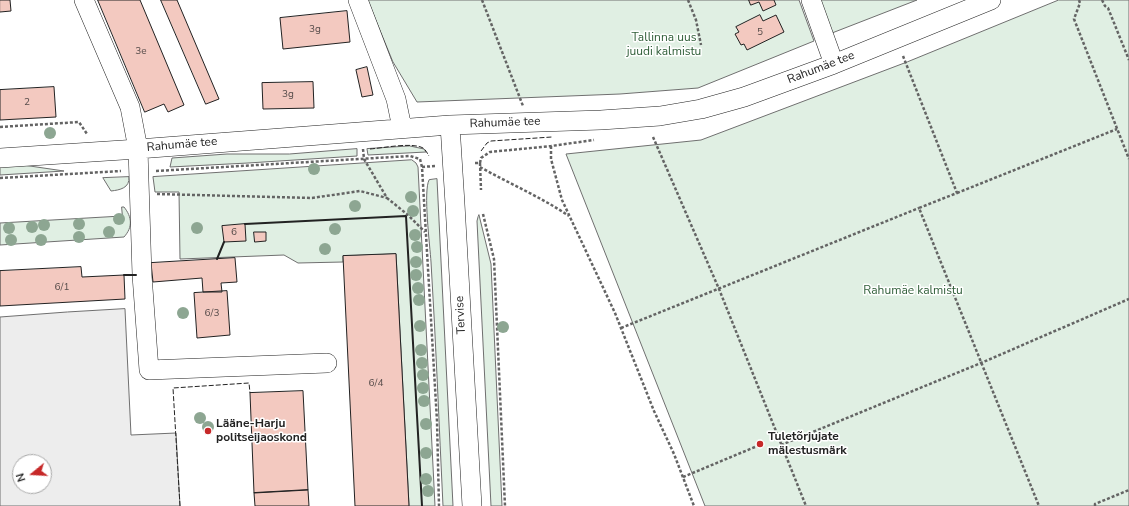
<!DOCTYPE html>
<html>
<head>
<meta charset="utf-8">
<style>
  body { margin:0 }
  #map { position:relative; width:1129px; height:506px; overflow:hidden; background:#fff; font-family:"Nunito Sans",sans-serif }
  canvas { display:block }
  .north { position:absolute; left:12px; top:454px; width:40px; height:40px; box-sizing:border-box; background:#fff; border:1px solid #a7a7a7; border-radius:50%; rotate:252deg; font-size:11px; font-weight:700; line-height:16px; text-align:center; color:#222 }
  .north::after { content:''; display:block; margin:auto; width:14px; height:18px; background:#c62828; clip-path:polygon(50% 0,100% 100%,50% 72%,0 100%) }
</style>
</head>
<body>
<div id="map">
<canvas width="1129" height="506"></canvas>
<div class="north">N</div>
</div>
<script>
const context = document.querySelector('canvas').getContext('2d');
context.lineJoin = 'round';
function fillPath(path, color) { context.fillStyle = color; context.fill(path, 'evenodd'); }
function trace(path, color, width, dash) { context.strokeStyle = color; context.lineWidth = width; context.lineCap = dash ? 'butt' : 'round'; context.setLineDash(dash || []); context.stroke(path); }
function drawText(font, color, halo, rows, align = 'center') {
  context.font = font + ' "Nunito Sans",sans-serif'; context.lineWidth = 3; context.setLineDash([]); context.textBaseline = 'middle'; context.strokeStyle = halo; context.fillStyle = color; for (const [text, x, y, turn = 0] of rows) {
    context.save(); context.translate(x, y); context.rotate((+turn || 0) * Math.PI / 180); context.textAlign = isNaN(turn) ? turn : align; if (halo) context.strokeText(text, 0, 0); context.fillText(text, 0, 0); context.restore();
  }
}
const green = new Path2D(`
  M368,0H799L814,41L698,88L620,94L417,102L393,62Z
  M820,0H917L832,33Z
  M1059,0H1129V506H705L566,154L701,140L907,62Z
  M410,146L424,149L426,152L368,155L367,149Z
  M357,149V156L248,163L170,167L172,158L227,154H289Z
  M412,160L416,163L418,167L435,506H409L396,254L343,256V262L298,263L284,255L180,259L179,192H155L153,177Z
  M23,165L64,171L0,175V167Z
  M129,177C130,188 120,190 111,191L103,178Z
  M437,179L453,506H443C439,425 436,343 431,262C430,246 423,191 429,180Z
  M122,207H124C132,217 133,227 124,237L0,245V223L122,216Z
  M479,215L491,264L502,506H491L477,221L478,217Z`);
fillPath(green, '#e0efe3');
trace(green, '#6f6f6f', 1);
const parking = new Path2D(`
  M125,309L131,435L176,433L180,506H0V317L67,312ZM20,462H44V486H20Z`);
fillPath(parking, '#ededed');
trace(parking, '#6f6f6f', 1);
const building = new Path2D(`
  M0,0H10L11,11L0,12Z
  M98,0H140L184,105L168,112L164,104L145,112Z
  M161,0H177L219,99L206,104Z
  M749,0H774L776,5L763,11L759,2L751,5Z
  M347,11L350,42L283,49L280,18Z
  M760,15L763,21L776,15L784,32L747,50L744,44L741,45L735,34L739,32L736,27Z
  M367,67L373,95L362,97L356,70Z
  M313,82L314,108L263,109L262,83Z
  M54,87L56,117L0,120V90Z
  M245,224L246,241L224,242L222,226Z
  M254,232H266V241L255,242Z
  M396,254L409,506H355L343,256Z
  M235,258L237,282L221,283L222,292H203L202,278L153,282L151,263Z
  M81,267L82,277L124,275L125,299L0,306V271Z
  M227,291L230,335L197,338L194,293Z
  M303,391L308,490L254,493L250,393Z
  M308,490L309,506H255L254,493Z`);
fillPath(building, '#f3c9c0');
trace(building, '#222', 1);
const minor = new Path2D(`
  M84,0L130,107L138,149L142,275L149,370L327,363
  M358,0L396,99L402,128
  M811,0L834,64
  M450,125L455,204L472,506
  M0,158L138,149L450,125L601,120L660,116L701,109L744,97L834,64L991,0`);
trace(minor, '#222', 20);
trace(new Path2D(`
  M482,0L523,106
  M688,0L696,20L701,45
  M1079,0L1080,3L1074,19L1129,159
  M1102,0L1105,6L1108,8L1129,60
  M903,56L957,193L919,208L1039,506
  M0,127L79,122L87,134
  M653,137L719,289L806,506
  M551,146V159L562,200L615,313L654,411L674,454L694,506
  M363,149L364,159L387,198L408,215L425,232
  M475,163H480L481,158L490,152L551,146L594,140
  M480,163L481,190
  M435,166L422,167L437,421L439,506
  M480,167C510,184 541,197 569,216
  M156,171L410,156L420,159L422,167
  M0,178L121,171
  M957,193L1117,129
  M157,194L312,198L360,191L387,198
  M483,214L494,259L505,506
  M621,328L919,208
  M781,445L981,363L1129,299
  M683,477L755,447
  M1095,506V504L1129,490`), '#646464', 2.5, [3, 2]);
trace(minor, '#fff', 19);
trace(new Path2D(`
  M370,149C383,148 412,142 423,148C426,150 427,153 429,156
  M481,151L487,143L491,141L552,137
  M180,506L173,388L249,383L250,393`), '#222', 1, [5, 2]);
trace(new Path2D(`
  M245,224L406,216L422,506
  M217,259L224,242
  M124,275H136`), '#222', 2);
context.fillStyle = '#8da692';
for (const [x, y] of [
  [50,133],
  [314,169],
  [411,197],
  [355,206],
  [413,211],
  [119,219],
  [79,224],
  [44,225],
  [32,227],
  [9,228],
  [197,228],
  [335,229],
  [109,232],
  [415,235],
  [79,237],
  [11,240],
  [41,240],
  [417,247],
  [325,249],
  [416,262],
  [416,275],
  [418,288],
  [419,300],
  [183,313],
  [420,326],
  [503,327],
  [421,350],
  [422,363],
  [423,375],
  [423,388],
  [424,401],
  [200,418],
  [426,424],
  [208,427],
  [426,453],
  [426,479],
  [428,491]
]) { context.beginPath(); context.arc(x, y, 6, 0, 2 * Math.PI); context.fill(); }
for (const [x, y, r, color] of [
  [208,431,4,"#c62828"],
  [760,444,4,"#c62828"]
]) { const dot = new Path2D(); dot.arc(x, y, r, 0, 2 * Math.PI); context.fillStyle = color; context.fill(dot); trace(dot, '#fff', 1.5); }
drawText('10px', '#564c4a', null, [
  ["3g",315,30],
  ["5",760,33],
  ["3e",141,52],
  ["3g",288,95],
  ["2",27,103],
  ["6",234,233],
  ["6/1",62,288],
  ["6/3",212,314],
  ["6/4",376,384]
]);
drawText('12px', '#2f5e38', '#fff', [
  ["Tallinna uus",664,38],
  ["juudi kalmistu",664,52],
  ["Rahumäe kalmistu",913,291]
]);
drawText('12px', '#222', '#fff', [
  ["Rahumäe tee",821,68,-21],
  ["Rahumäe tee",505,123,-2],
  ["Rahumäe tee",182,145,-5],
  ["Tervise",461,315,-93]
]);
drawText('bold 12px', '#222', '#fff', [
  ["Lääne-Harju",216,424],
  ["politseijaoskond",216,438],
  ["Tuletõrjujate",768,437],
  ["mälestusmärk",768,451]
], 'left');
</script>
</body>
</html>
